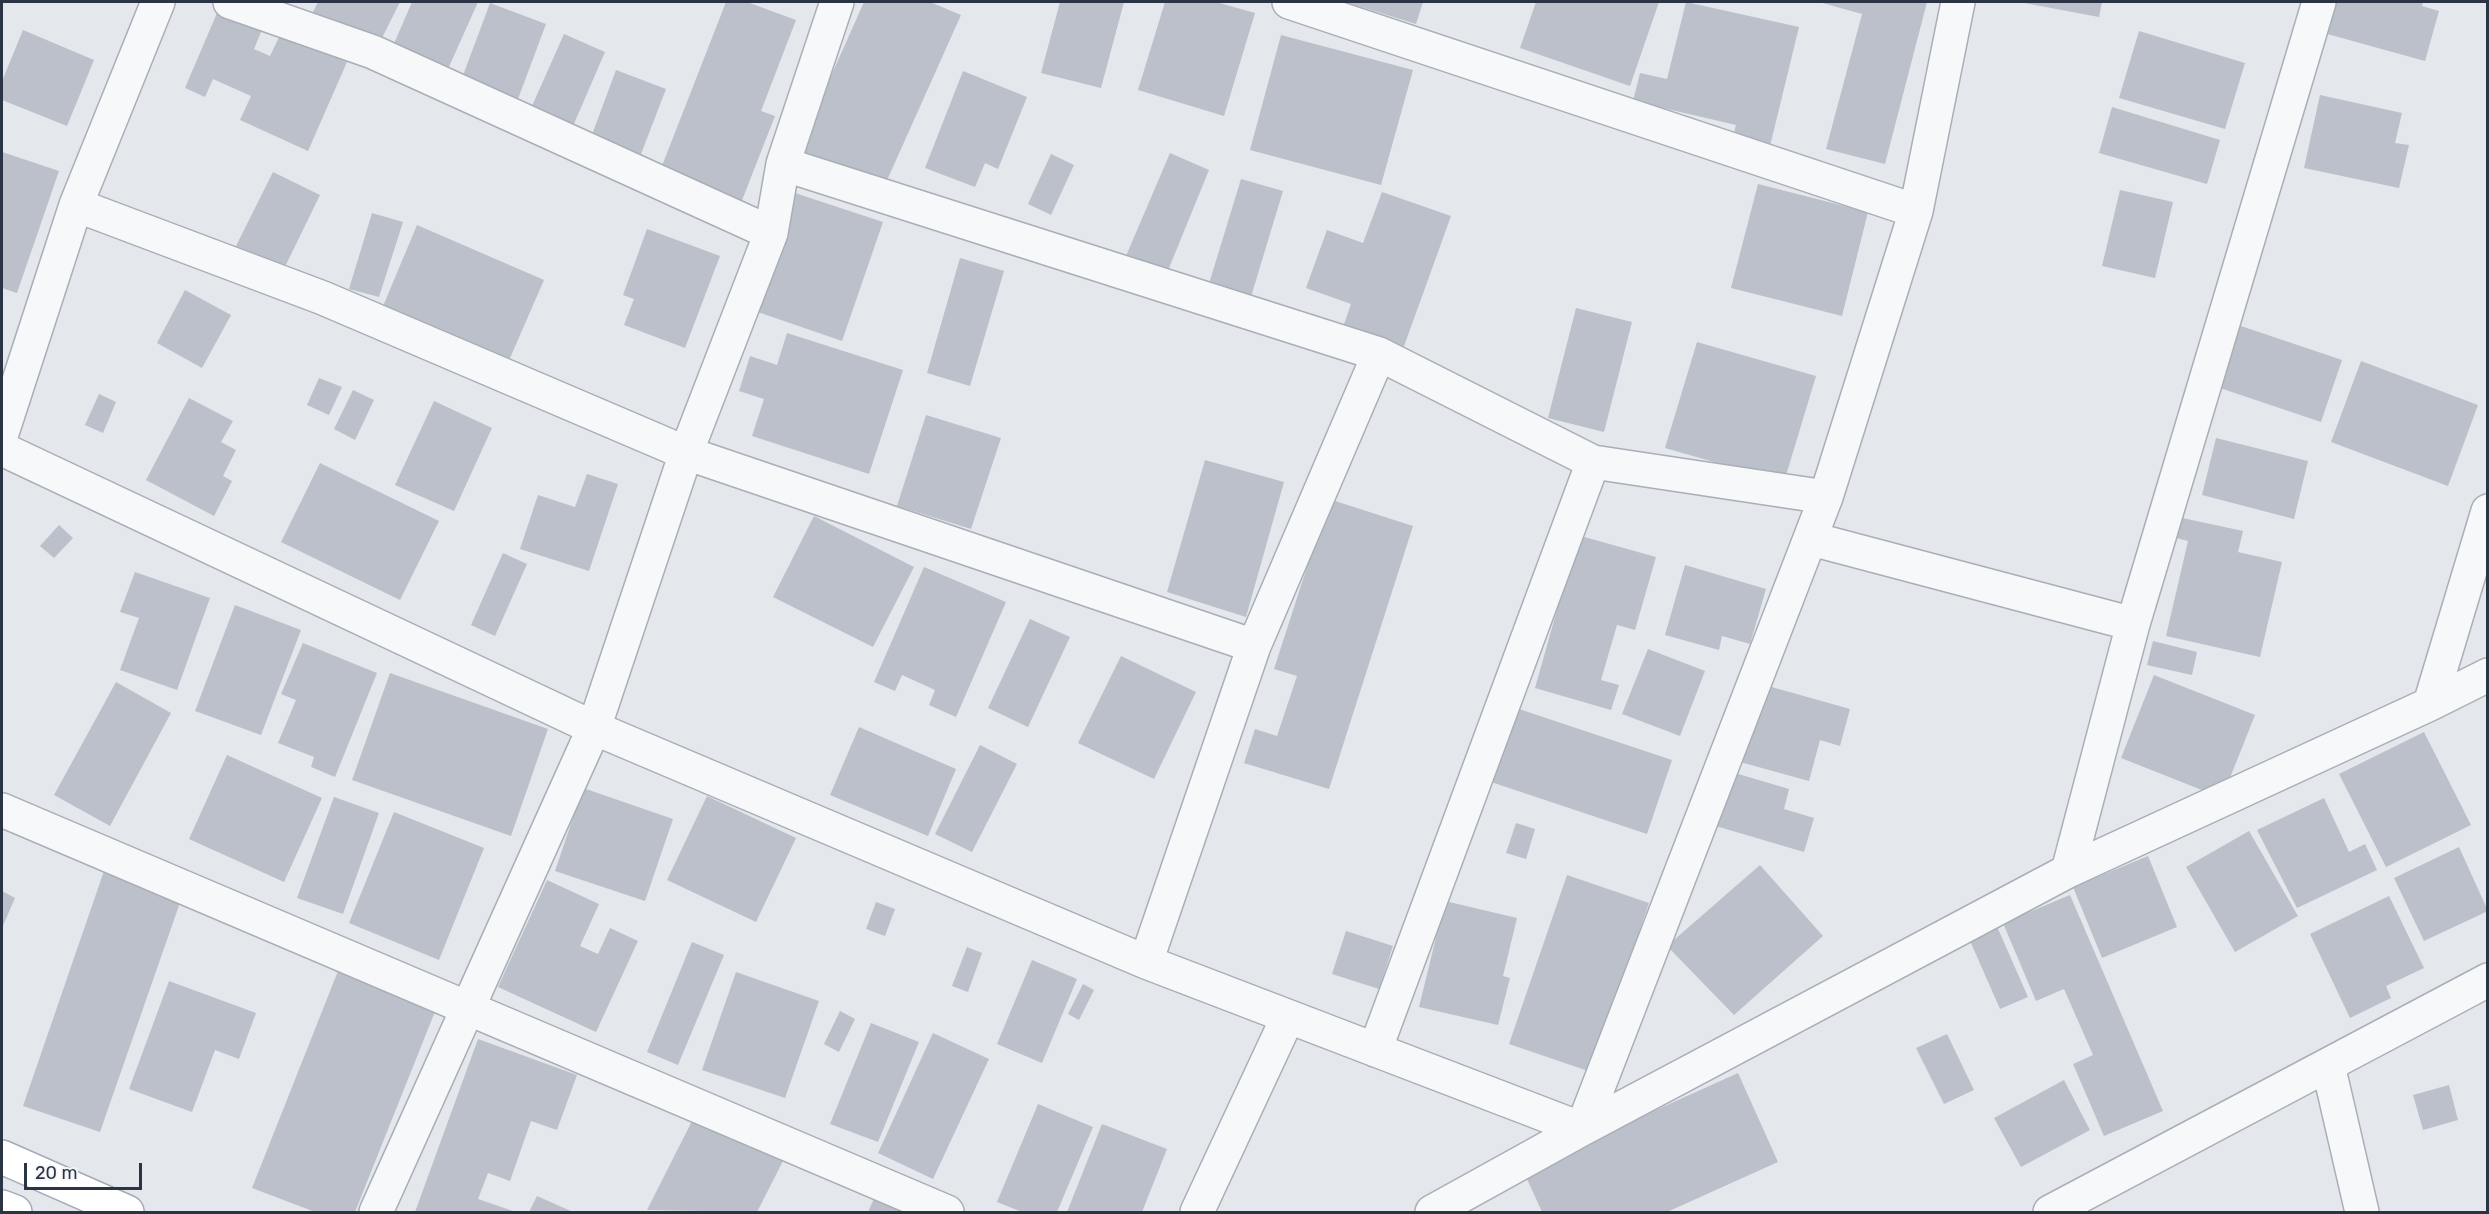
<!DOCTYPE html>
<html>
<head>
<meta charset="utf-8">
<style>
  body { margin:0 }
  #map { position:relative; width:2489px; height:1214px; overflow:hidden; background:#e4e7ec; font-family:Rubik,sans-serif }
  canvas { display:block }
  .frame { position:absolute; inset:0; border:3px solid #2b3445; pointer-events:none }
  .scale { position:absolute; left:24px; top:1163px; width:118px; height:27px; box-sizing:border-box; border:3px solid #2b3445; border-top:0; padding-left:8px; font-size:18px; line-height:21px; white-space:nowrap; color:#2b3445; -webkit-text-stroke:4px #f4f6f9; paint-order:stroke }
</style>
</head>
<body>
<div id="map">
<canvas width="2489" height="1214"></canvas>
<div class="frame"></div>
<div class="scale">20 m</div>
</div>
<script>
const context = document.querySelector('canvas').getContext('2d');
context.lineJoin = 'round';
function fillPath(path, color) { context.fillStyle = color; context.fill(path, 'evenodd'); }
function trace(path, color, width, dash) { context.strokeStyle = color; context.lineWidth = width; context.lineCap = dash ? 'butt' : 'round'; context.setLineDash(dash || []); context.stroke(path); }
fillPath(new Path2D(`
  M318,2H400L379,44L313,12Z
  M412,2H478L444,78L389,55Z
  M726,2H747L796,20L761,111L775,116L739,208L658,176Z
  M864,2H930L961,15L884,187L798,150Z
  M1060,2H1124L1101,88L1041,73Z
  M1165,2H1216L1255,13L1224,116L1138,90Z
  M1345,2H1423L1416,24Z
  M1536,2H1659L1630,86L1520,48Z
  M1686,2L1799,27L1770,146L1733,137L1736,125L1633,101L1640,73L1667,79Z
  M1819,2H1927L1885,164L1826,149L1862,14Z
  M2019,2H2102L2099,17Z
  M2329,2H2423L2422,6L2439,11L2425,61L2320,32Z
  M490,3L546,24L515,107L459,86Z
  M220,6L264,25L254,49L270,56L281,33L347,62L308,151L240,120L251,96L213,79L205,97L185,88Z
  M23,30L94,60L67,126L2,100V81Z
  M2139,31L2245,63L2225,129L2119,98Z
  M564,34L605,52L570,133L528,115Z
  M1281,35L1413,70L1381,185L1250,150Z
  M616,70L666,89L636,167L587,148Z
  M963,71L1027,97L998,169L985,163L975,187L925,168Z
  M2320,95L2402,113L2395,143L2409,145L2399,188L2304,168Z
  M2112,107L2220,140L2207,184L2099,153Z
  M2,152L59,171L17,293L2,288Z
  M1170,153L1209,170L1167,273L1126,256Z
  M1051,154L1074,165L1051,215L1028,204Z
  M273,172L320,195L280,277L232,254Z
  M1241,179L1283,191L1250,300L1208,287Z
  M1758,184L1868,212L1842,316L1731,288Z
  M2120,190L2173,202L2155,278L2102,266Z
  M792,192L883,222L842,341L752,310Z
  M1382,192L1451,216L1403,349L1343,327L1351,304L1306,288L1327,230L1363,243Z
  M372,213L403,222L379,297L349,289Z
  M417,225L544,280L507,365L381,311Z
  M647,229L720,256L685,348L624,325L634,299L623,295Z
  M960,258L1004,271L970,386L927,373Z
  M185,290L231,315L202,368L157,343Z
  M1576,308L1632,322L1604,432L1548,418Z
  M2235,324L2342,360L2321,422L2214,386Z
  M787,333L903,370L869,474L752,436L764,399L739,391L750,356L777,365Z
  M1697,342L1816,376L1784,482L1665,448Z
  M2361,361L2478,405L2448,486L2331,442Z
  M319,378L342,387L329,415L307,405Z
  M353,390L374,400L355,440L334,429Z
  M99,394L116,402L103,433L85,425Z
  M189,398L233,421L221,442L236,450L223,476L232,481L214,516L146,480Z
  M434,401L492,428L454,511L395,485Z
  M926,415L1001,438L971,529L897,506Z
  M2216,438L2308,461L2294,519L2202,495Z
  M1205,460L1284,482L1246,617L1167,592Z
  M320,463L439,521L400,600L281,542Z
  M587,474L618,484L589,571L520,549L538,495L575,507Z
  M1329,499L1413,526L1329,789L1244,763L1255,729L1277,736L1297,676L1274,669Z
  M814,516L914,567L873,647L773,597Z
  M2173,516L2243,531L2238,552L2282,562L2260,657L2166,636L2188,541L2169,536Z
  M59,525L73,538L54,558L40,546Z
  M1570,533L1656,557L1635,630L1617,625L1601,680L1619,685L1611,710L1535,688L1566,578Z
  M503,553L527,564L495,636L471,625Z
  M1685,565L1766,589L1750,644L1722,636L1719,650L1665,635Z
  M924,567L1006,602L956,717L929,705L935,690L902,675L895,691L874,682Z
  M135,572L210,598L177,690L120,670L139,618L120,612Z
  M235,605L301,630L261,735L195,711Z
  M1030,619L1070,637L1028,727L988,708Z
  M2153,641L2197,652L2192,675L2147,665Z
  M303,643L377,673L335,777L311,767L314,757L278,743L296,700L281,694Z
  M1648,649L1705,671L1680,736L1622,714Z
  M1121,656L1196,692L1154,779L1078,743Z
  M390,673L548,729L511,836L352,780Z
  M2154,675L2255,715L2222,798L2121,758Z
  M116,682L171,713L110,826L54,795Z
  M1761,684L1850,709L1840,746L1820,740L1809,781L1740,762Z
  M1516,708L1672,760L1647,834L1491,782Z
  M859,727L956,769L928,836L830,795Z
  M2424,732L2471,825L2386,867L2339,774Z
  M980,745L1017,764L972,852L935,834Z
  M227,755L322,798L284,882L189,839Z
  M1725,770L1789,789L1784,809L1814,818L1804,852L1709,824Z
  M583,788L673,819L645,901L555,871Z
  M707,796L796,838L756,922L667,880Z
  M334,797L379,813L343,914L297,898Z
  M2324,798L2349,852L2365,844L2377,870L2297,908L2257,830Z
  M394,812L484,848L439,960L349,923Z
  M1516,823L1535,829L1526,859L1506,853Z
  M2249,831L2298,916L2235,952L2186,867Z
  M2459,847L2488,911L2424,941L2394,878Z
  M2148,856L2177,927L2102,958L2073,887Z
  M1760,865L1823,936L1734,1015L1667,946Z
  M105,868L183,894L100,1132L23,1106Z
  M1567,875L1649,903L1591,1072L1509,1044Z
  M547,880L599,904L580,946L598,954L610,928L638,941L596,1032L498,987Z
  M2,891L15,898L2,928Z
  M2070,895L2163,1111L2104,1136L2073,1064L2093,1055L2064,989L2036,1001L2003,923Z
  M2389,896L2424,968L2386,986L2391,998L2350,1018L2310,934Z
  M1445,901L1517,918L1503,976L1510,978L1498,1025L1419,1007Z
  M876,902L895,909L885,936L866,929Z
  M1995,922L2028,997L2000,1009L1967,934Z
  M1346,931L1393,946L1379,989L1332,974Z
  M692,942L724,955L678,1065L647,1052Z
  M967,947L982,953L968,992L952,986Z
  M1032,960L1077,979L1042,1063L997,1044Z
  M338,971L436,1009L355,1212H315L252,1188Z
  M736,972L819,1001L785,1098L702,1070Z
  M169,981L256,1013L239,1059L215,1050L192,1112L129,1089Z
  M1083,984L1094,990L1079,1020L1068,1014Z
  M840,1011L855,1019L839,1052L824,1044Z
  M871,1023L919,1042L878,1142L830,1124Z
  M933,1033L989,1059L933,1179L878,1153Z
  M1947,1034L1974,1090L1944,1104L1916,1048Z
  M478,1039L577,1075L557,1130L531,1121L510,1181L488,1173L478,1199L516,1212H415Z
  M1738,1073L1778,1162L1667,1212H1542L1523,1170Z
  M2064,1080L2090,1130L2021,1167L1994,1118Z
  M2449,1085L2458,1120L2423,1130L2413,1095Z
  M1038,1104L1093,1127L1057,1212H1022L997,1202Z
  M694,1117L783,1161L757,1212L647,1210Z
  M1102,1124L1167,1149L1142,1212H1067Z
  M537,1196L573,1212H529Z
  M875,1196L913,1212H868Z`), '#bbc0ca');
const minor = new Path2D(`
  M230,2L373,52L771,233
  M1289,2L1916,211
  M783,164L1379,354L1593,462L1826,497
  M76,205L323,298L686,453L1254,646L1146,962
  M2,433L76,205L158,2
  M2,449L594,728L1146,962L1582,1129L1826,497L1916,211L1958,2
  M1812,539L2133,624
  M1254,646L1379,354
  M2430,704L2488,511
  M2,810L947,1212
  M2068,871L2133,624L2319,2
  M1375,1050L1593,462
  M2328,1065L2362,1212
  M376,1212L594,728L686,453L771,233L783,164L837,2
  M1197,1212L1287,1019L1291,1018
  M1432,1212L1582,1129L2068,871L2430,704L2488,675
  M2050,1212L2488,980`);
const primary = new Path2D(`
  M2,1157L127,1212
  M2,1207L15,1212`);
trace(minor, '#a9aeb7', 36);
trace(primary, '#a3abb8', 36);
trace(minor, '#f7f8fa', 33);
trace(primary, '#fff', 33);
</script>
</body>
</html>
